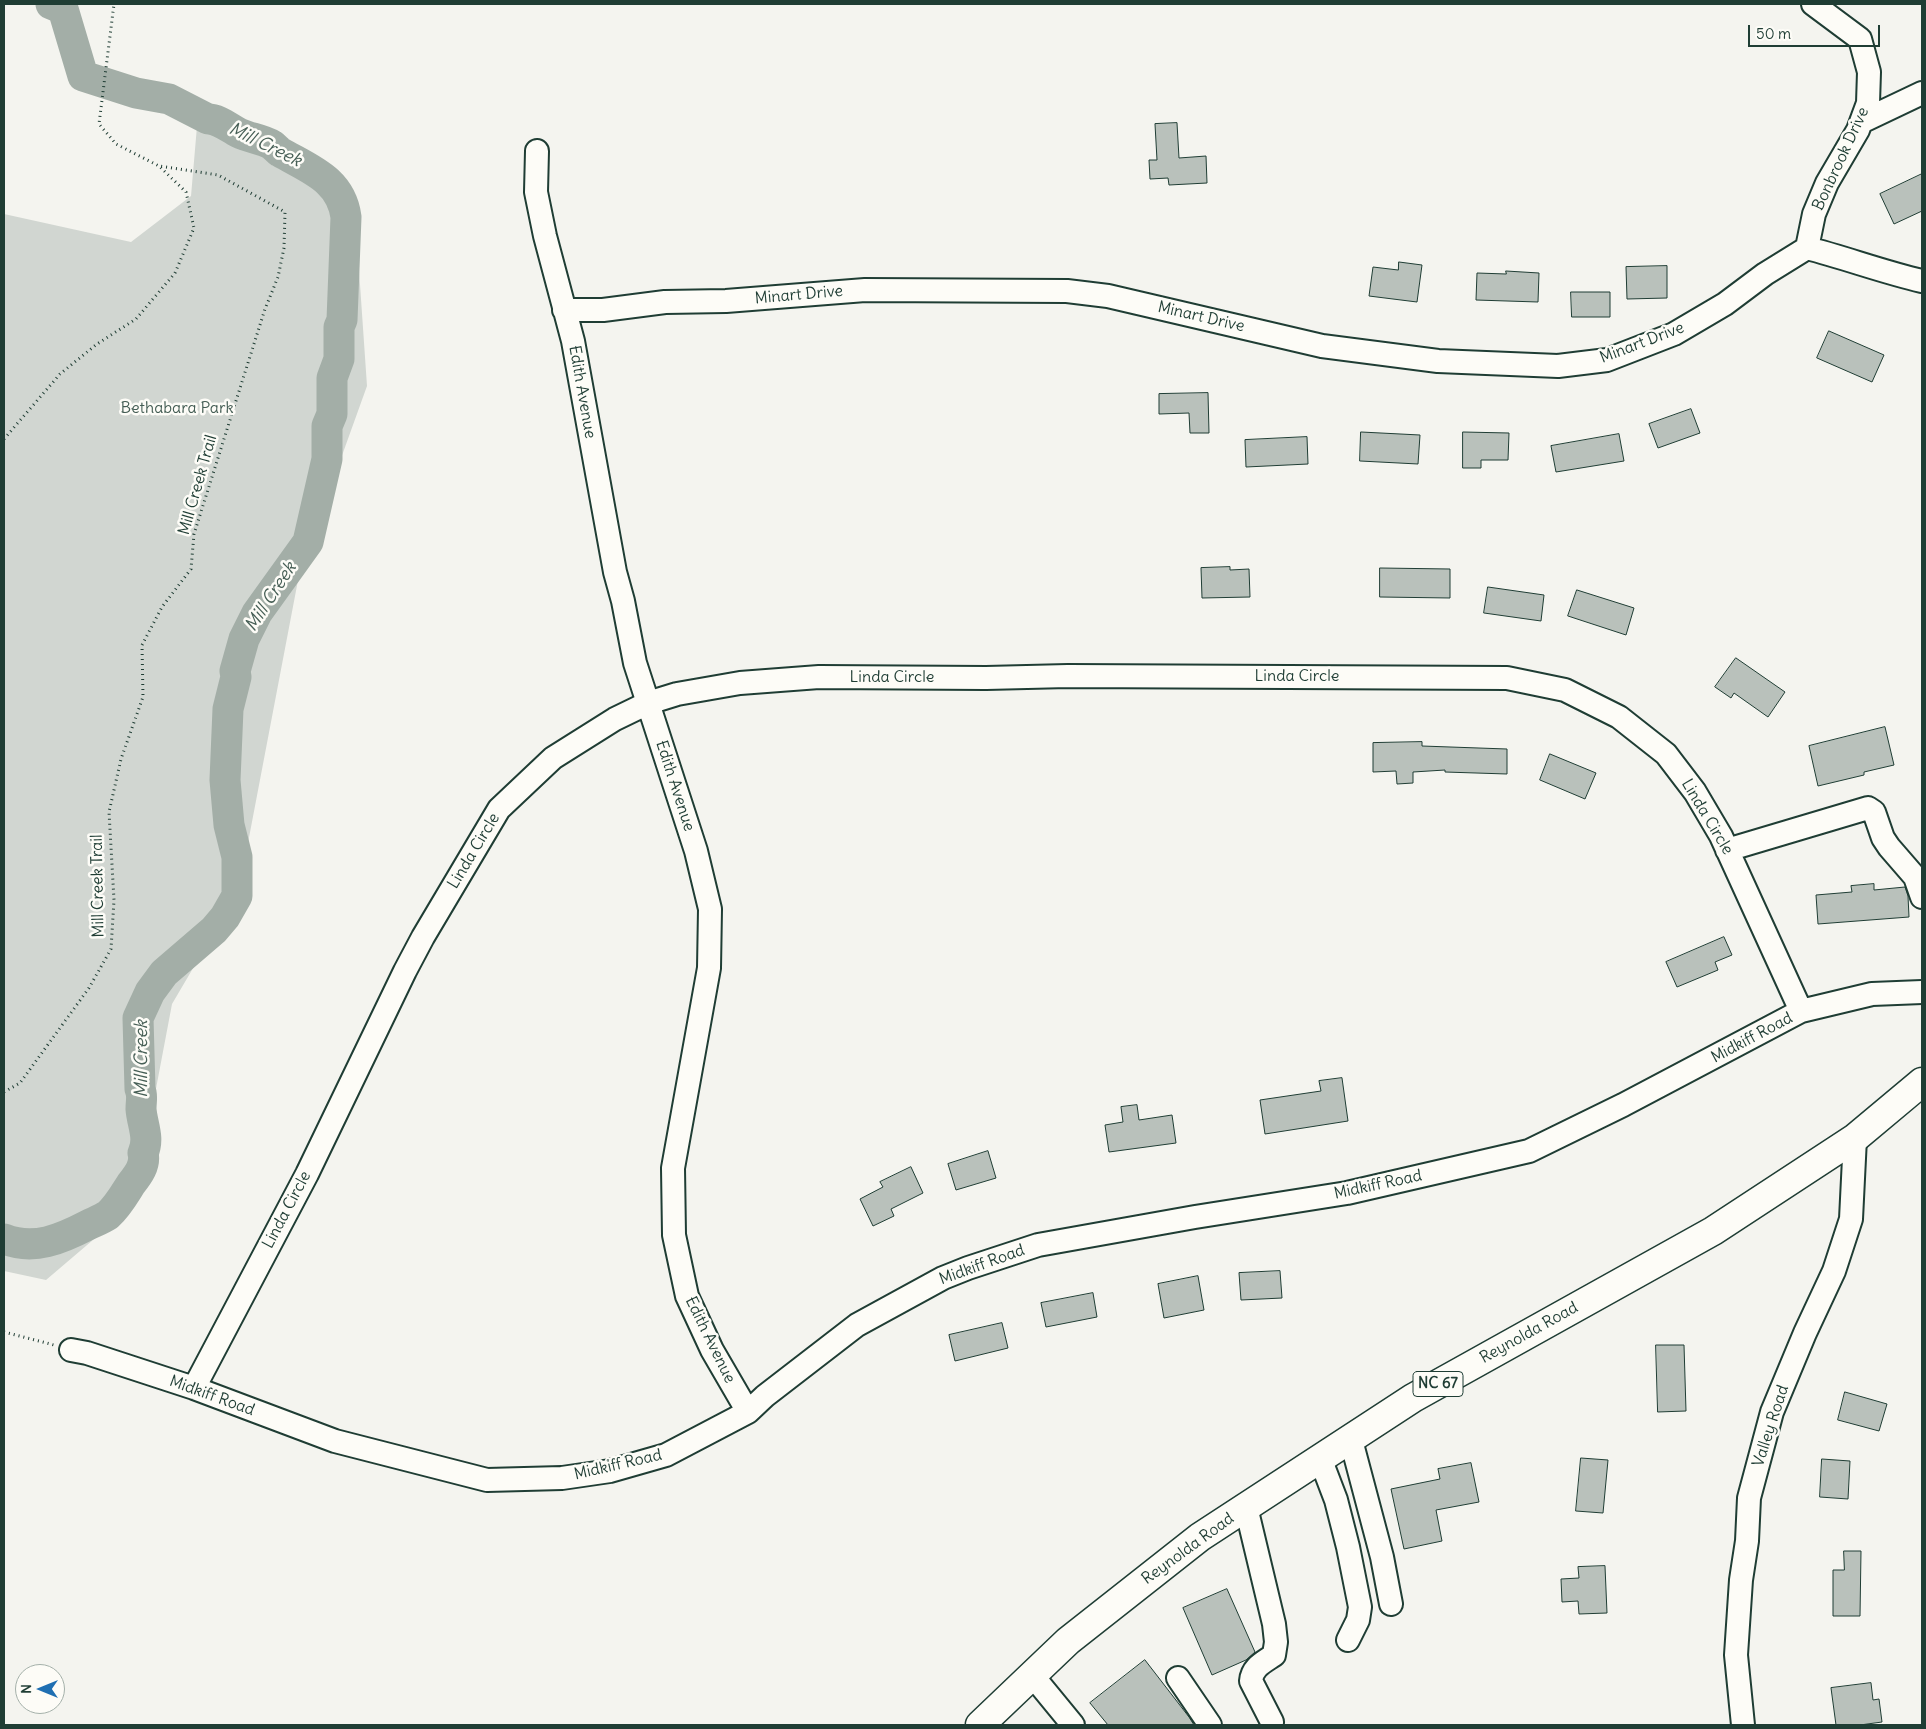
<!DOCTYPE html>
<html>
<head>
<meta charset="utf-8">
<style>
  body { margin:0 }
  #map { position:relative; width:1926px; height:1729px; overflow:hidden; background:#f4f4ef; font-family:Delius,sans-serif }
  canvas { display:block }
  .frame { position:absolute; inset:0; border:5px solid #1f3d34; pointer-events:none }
  .north { position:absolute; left:15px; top:1664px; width:50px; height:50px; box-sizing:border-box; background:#fdfcf7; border:1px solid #a4b0a9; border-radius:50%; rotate:270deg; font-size:14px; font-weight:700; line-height:20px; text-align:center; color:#1f3d34 }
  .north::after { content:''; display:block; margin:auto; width:18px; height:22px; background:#1f6fb2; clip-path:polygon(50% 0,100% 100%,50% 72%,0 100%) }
  .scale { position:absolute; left:1748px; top:25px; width:132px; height:22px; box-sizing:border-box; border:2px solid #1f3d34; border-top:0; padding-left:6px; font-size:15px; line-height:18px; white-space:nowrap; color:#1f3d34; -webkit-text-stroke:4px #fdfcf7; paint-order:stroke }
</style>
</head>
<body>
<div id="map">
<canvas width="1926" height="1729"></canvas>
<div class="frame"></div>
<div class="north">N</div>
<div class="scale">50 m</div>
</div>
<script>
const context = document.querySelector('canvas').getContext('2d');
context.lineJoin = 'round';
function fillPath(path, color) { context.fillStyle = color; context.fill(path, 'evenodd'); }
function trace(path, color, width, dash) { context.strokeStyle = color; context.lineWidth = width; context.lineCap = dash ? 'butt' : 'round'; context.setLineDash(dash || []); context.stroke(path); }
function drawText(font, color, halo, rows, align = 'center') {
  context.font = font + ' Delius,sans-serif'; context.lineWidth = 5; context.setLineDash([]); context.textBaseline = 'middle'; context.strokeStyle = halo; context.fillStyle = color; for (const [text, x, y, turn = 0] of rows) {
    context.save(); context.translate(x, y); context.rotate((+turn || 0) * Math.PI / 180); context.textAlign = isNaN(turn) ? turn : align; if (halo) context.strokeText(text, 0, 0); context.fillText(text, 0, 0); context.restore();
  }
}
fillPath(new Path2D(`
  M199,103L295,151L355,212L367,386L299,575L239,890L172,1004L134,1205L46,1280L4,1271V214L131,242L191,196Z`), '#d1d6d1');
trace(new Path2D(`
  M4,1239C34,1251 61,1239 88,1225C94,1222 102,1219 108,1215C118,1206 124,1195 131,1184C138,1175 146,1165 143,1153C150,1138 142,1124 141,1109C141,1100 143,1096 140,1089L138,1018L150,992L164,973L214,930L225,917L237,896V857L229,825L225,780L228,709L236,677L235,671L244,639L257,613L308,542L327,459V426L332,414V378L339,359V327L342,320L346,217C341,179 309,169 280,152C277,150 275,147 272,145C262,139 249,138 239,133C229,128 219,119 208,119L169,99L136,93L83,76L63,9L51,4`), '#a3aea7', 31);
const building = new Path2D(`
  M1177,123L1179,158L1206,156L1207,183L1169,185L1168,178L1150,179L1149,160H1157L1155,124Z
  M1922,174V211L1894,224L1880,194Z
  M1399,262L1422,265L1417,302L1369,296L1373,267L1398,270Z
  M1667,266V298L1627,299L1626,267Z
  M1506,271L1539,273L1538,302L1476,300L1477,273L1506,274Z
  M1571,292H1610V317H1572Z
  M1829,331L1884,355L1872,382L1817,358Z
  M1208,393L1209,433H1190L1189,413L1159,414V394Z
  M1691,409L1700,433L1658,448L1649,424Z
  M1361,432L1420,435L1418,464L1360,461Z
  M1463,432L1509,433L1508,460H1481V468H1463Z
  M1619,434L1624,461L1556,472L1551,446Z
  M1307,437L1308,464L1246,467L1245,440Z
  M1230,567V570L1249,569L1250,597L1202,598L1201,568Z
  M1380,568L1450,569V598L1380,597Z
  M1488,587L1544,595L1541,621L1484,613Z
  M1577,590L1634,608L1626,635L1568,616Z
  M1736,658L1785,692L1768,717L1734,693L1731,698L1715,687Z
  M1885,727L1894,765L1864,772V775L1818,786L1809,746Z
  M1422,742V746L1507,749V774L1445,772V770L1413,772V783L1397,784L1396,771L1373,772V743Z
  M1550,754L1596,773L1585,799L1540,780Z
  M1874,884V890L1905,887L1908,896L1909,917L1818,924L1816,895L1852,892L1851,886Z
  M1724,937L1732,955L1715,962L1718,970L1677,987L1666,962Z
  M1342,1078L1348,1121L1265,1134L1260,1100L1321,1091L1319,1081Z
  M1137,1105L1139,1120L1172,1115L1176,1143L1109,1152L1105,1125L1123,1122L1121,1107Z
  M988,1151L996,1178L956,1190L948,1164Z
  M911,1167L923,1193L891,1209L894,1216L873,1226L860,1199L883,1187L880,1182Z
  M1280,1271L1282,1298L1241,1300L1239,1273Z
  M1198,1276L1204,1310L1164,1318L1158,1284Z
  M1093,1293L1097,1317L1046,1327L1041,1303Z
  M1002,1323L1008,1348L955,1361L949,1335Z
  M1656,1345H1684L1686,1411L1658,1412Z
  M1845,1392L1887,1404L1879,1431L1838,1420Z
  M1581,1458L1608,1460L1603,1513L1576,1511Z
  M1822,1459L1850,1461L1848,1499L1820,1497Z
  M1471,1463L1479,1502L1436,1510L1442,1541L1404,1549L1391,1489L1440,1479L1438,1469Z
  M1844,1551H1861L1860,1616H1833V1570H1844Z
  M1605,1566L1607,1613L1579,1614L1578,1601L1562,1602L1561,1579L1579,1578L1578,1567Z
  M1227,1589L1255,1652L1246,1660L1212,1675L1183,1608Z
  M1145,1660L1189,1717L1194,1725H1108L1090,1703Z
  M1871,1683L1873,1700L1879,1699L1882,1722L1860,1725H1836L1831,1688Z`);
fillPath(building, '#b9c1bb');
trace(building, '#1f3d34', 1);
const minor = new Path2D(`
  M1861,122L1922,93
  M537,151L536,192L545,236L573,341L615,572L623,601L635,663L696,851L710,909L709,968L673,1168L674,1235L687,1296L712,1350L748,1412
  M1807,248L1814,214L1827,183L1858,130L1868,103L1869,72L1860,39L1813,4
  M1807,248C1846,258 1883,272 1922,281
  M564,310H603L665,302L726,301L865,290L1067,291L1108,296L1322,346L1438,361L1558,366L1607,360L1674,334L1725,304L1765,274L1807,248
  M1727,850L1868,808L1874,812L1883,838L1889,847L1915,877L1922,897
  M71,1350L87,1353L194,1388L335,1441L487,1480L562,1478L610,1471L666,1455L748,1412L765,1396L857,1325L943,1278L968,1268L1038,1245L1195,1217L1347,1193L1529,1151L1623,1105L1801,1011L1872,994L1922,992
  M194,1388L307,1174L405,971L423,937L499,809L553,758L615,719L648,703L677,694L740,683L819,677L986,678L1068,676L1507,678L1565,690L1619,717L1666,754L1695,792L1721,836L1801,1011
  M1351,1440L1382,1557L1391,1604
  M1320,1458L1336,1500L1348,1547L1360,1607L1358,1620L1348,1640
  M1246,1507L1274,1624L1276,1642L1274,1655C1264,1662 1252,1667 1251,1681L1272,1722
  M1032,1675L1073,1725
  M1178,1678L1210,1725
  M1743,1725L1736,1655L1741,1580L1747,1541L1749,1498L1772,1412L1805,1333L1834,1271L1851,1219L1855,1138`);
const major = new Path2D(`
  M980,1725L1068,1641L1200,1537L1413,1398L1713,1231L1855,1138L1922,1082`);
trace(minor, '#1f3d34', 26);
trace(major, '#1f3d34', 31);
trace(new Path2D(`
  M4,439L60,374L97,344L136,319L175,273L194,228L186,192L159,166L116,144L99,124L114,4
  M4,1092L20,1083L89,988L111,949L114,900L109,812L121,759L143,697L142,645L162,607L191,569L194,534L265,309L278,277L284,248L285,212L218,175L159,166
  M4,1332L54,1345`), '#1f3d34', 3, [1, 4]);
trace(minor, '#fdfcf7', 22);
trace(major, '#fdfcf7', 28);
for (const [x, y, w] of [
  [1438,1384,50]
]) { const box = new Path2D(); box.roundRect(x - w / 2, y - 12.5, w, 25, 4); context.fillStyle = '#fdfcf7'; context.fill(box); trace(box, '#1f3d34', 1); }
drawText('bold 15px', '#1f3d34', null, [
  ["NC 67",1438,1384]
]);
drawText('16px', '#1f3d34', '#fdfcf7', [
  ["Bonbrook Drive",1841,159,-65],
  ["Minart Drive",799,295,-5],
  ["Minart Drive",1201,317,13],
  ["Minart Drive",1642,343,-21],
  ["Edith Avenue",582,392,80],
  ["Mill Creek Trail",198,485,-74],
  ["Linda Circle",1297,676],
  ["Linda Circle",892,677],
  ["Edith Avenue",675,786,72],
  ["Linda Circle",1707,817,59],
  ["Linda Circle",474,851,-59],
  ["Mill Creek Trail",98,886,-91],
  ["Midkiff Road",1752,1038,-28],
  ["Midkiff Road",1378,1185,-12],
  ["Linda Circle",287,1210,-62],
  ["Midkiff Road",982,1265,-20],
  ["Reynolda Road",1529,1333,-29],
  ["Edith Avenue",710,1340,64],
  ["Midkiff Road",212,1396,20],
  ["Valley Road",1771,1426,-72],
  ["Midkiff Road",618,1465,-13],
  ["Reynolda Road",1188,1549,-36]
]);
drawText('16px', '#435c53', '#fdfcf7', [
  ["Bethabara Park",177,408]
]);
drawText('italic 18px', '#475f56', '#fdfcf7', [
  ["Mill Creek",265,145,26],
  ["Mill Creek",271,597,-57],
  ["Mill Creek",142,1059,-90]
]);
</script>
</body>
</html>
